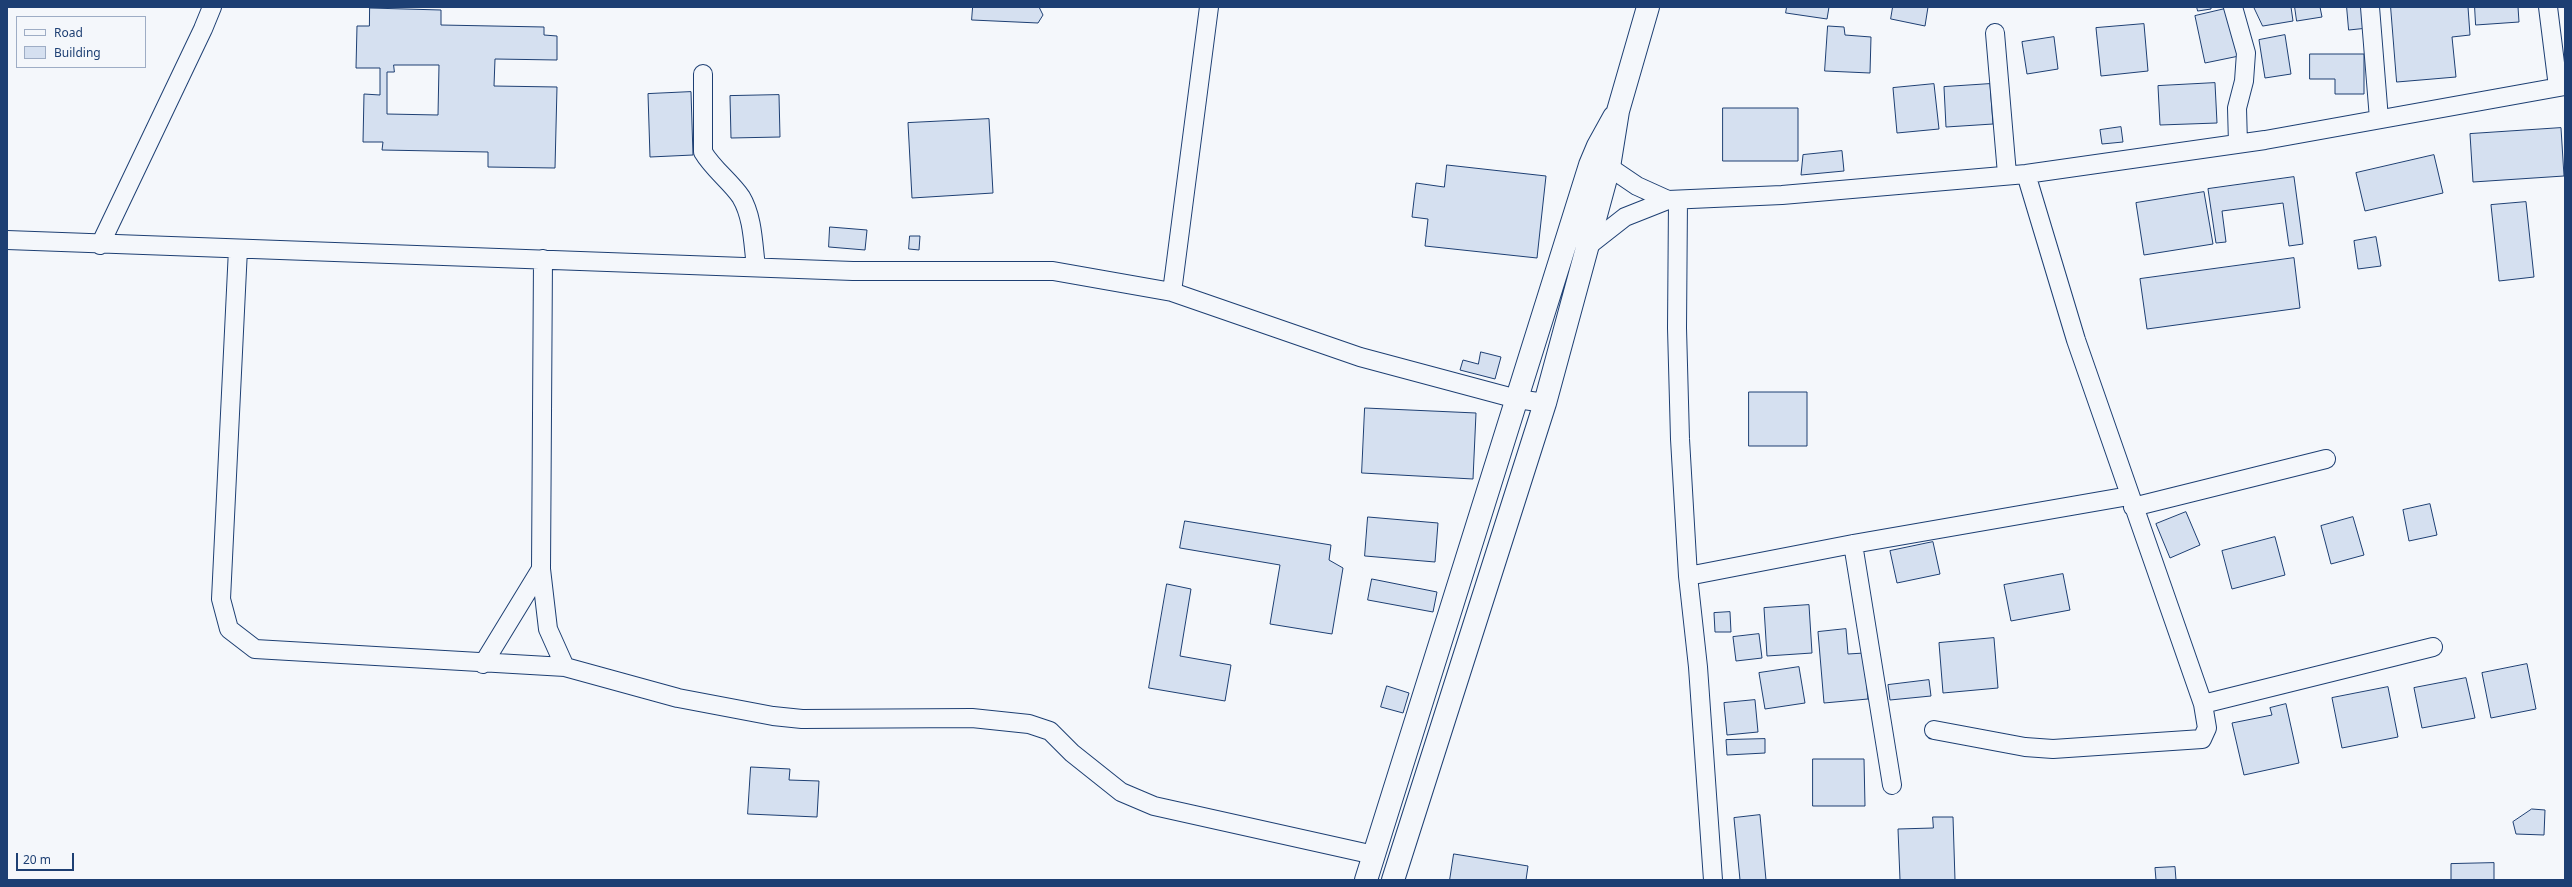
<!DOCTYPE html>
<html>
<head>
<meta charset="utf-8">
<style>
  body { margin:0 }
  #map { position:relative; width:2572px; height:887px; overflow:hidden; background:#f4f7fb; font-family:"Noto Sans",sans-serif }
  canvas { display:block }
  .frame { position:absolute; inset:0; border:8px solid #1d3f73; pointer-events:none }
  .legend { position:absolute; left:16px; top:16px; width:130px; height:52px; box-sizing:border-box; background:#f4f7fb; border:1px solid #9eadc5; margin:0; padding:5px 7px; list-style:none; font-size:12px; color:#1d3f73 }
  .legend li { display:flex; align-items:center; gap:8px; height:20px }
  .legend b { width:20px; border:1px solid #9eadc5 }
  .scale { position:absolute; left:16px; top:853px; width:58px; height:18px; box-sizing:border-box; border:2px solid #1d3f73; border-top:0; padding-left:5px; font-size:12px; line-height:14px; white-space:nowrap; color:#1d3f73; -webkit-text-stroke:3px #f4f7fb; paint-order:stroke }
</style>
</head>
<body>
<div id="map">
<canvas width="2572" height="887"></canvas>
<div class="frame"></div>
<ul class="legend">
<li><b style="height:5px;background:#f4f7fb"></b>Road</li>
<li><b style="height:11px;background:#d5e0f0"></b>Building</li>
</ul>
<div class="scale">20 m</div>
</div>
<script>
const context = document.querySelector('canvas').getContext('2d');
context.lineJoin = 'round';
function fillPath(path, color) { context.fillStyle = color; context.fill(path, 'evenodd'); }
function trace(path, color, width, dash) { context.strokeStyle = color; context.lineWidth = width; context.lineCap = dash ? 'butt' : 'round'; context.setLineDash(dash || []); context.stroke(path); }
const building = new Path2D(`
  M973,7H1039L1043,15L1038,23L972,20Z
  M1787,7H1829L1827,19L1786,13Z
  M1893,7H1928L1925,26L1891,19Z
  M2197,7H2211V9L2198,11Z
  M2254,7H2291L2293,21L2263,26Z
  M2295,7H2320L2322,17L2297,21Z
  M2347,7H2365L2368,28L2349,30Z
  M2391,7H2468L2470,35L2452,37L2456,77L2397,82Z
  M2475,7H2518L2519,22L2476,25Z
  M370,8L441,10V25L544,27V35L557,36V60L495,59L494,86L557,87L555,168L488,167V152L382,150L383,142H363L364,94L380,95V68H356L357,26H369ZM394,65H439L438,115L387,114V72H394Z
  M2229,8L2239,56L2205,63L2195,16Z
  M2144,24L2148,71L2101,76L2096,28Z
  M1828,26L1844,27L1845,35L1871,37L1870,73L1825,71Z
  M2285,35L2291,74L2265,78L2259,40Z
  M2054,37L2058,69L2027,74L2022,42Z
  M2310,54H2364V94H2335V79H2310Z
  M2215,83L2217,123L2160,125L2158,86Z
  M1934,84L1939,129L1897,133L1893,88Z
  M1990,84L1993,124L1946,127L1944,87Z
  M691,92L693,155L650,157L648,94Z
  M779,95L780,137L731,138L730,96Z
  M1723,108H1798V161H1723Z
  M989,119L993,193L912,198L908,123Z
  M2121,127L2123,142L2102,144L2100,130Z
  M2561,128L2564,176L2473,182L2470,134Z
  M1842,151L1844,171L1801,175L1803,155Z
  M2434,155L2443,193L2365,211L2356,173Z
  M1447,165L1546,176L1537,258L1425,246L1428,219L1412,217L1416,183L1444,187Z
  M2294,177L2303,244L2289,246L2283,203L2222,211L2226,242L2216,243L2208,189Z
  M2204,192L2213,244L2144,255L2136,203Z
  M2526,202L2534,277L2499,281L2491,205Z
  M830,227L867,230L865,250L829,247Z
  M910,236H920L919,250L909,249Z
  M2376,237L2381,266L2358,269L2354,241Z
  M2294,258L2300,308L2147,329L2140,279Z
  M1481,352L1501,357L1495,379L1460,370L1463,360L1478,364Z
  M1749,392H1807V446H1749Z
  M1365,408L1476,413L1473,479L1362,473Z
  M2430,504L2437,535L2409,541L2403,510Z
  M2186,512L2200,545L2170,558L2156,524Z
  M1368,517L1438,523L1435,562L1365,556Z
  M2353,517L2364,555L2331,564L2321,526Z
  M1185,521L1331,545L1329,560L1343,568L1332,634L1270,624L1280,565L1180,548Z
  M2275,537L2285,575L2232,589L2222,551Z
  M1933,542L1940,574L1897,583L1890,551Z
  M2063,574L2070,610L2011,621L2004,585Z
  M1372,579L1437,592L1433,612L1368,600Z
  M1167,584L1191,589L1180,656L1231,665L1225,701L1149,688Z
  M1809,605L1812,653L1767,656L1764,608Z
  M1730,612L1731,632H1715L1714,613Z
  M1846,629L1848,654L1864,653L1868,699L1824,703L1818,632Z
  M1759,634L1762,658L1736,661L1733,637Z
  M1994,638L1998,688L1943,693L1939,643Z
  M2527,664L2536,709L2491,718L2482,673Z
  M1799,667L1805,703L1765,709L1759,673Z
  M2466,678L2475,718L2422,728L2414,688Z
  M1929,680L1931,696L1890,700L1888,685Z
  M1387,686L1409,693L1403,713L1381,707Z
  M2388,687L2398,737L2342,748L2332,698Z
  M1755,700L1758,732L1727,735L1724,703Z
  M2286,704L2299,763L2244,775L2232,723L2272,715L2270,708Z
  M1765,739V753L1727,755L1726,740Z
  M1813,759H1864L1865,806H1813Z
  M751,767L790,769L789,780L819,781L817,817L748,814Z
  M2532,809L2545,810L2544,835L2516,834L2513,822Z
  M1760,815L1766,880H1740L1734,818Z
  M1933,817H1953L1955,880H1900L1898,829L1933,828Z
  M1454,854L1528,866L1526,880H1450Z
  M2494,863V880H2451V864Z
  M2175,867L2176,880H2156L2155,868Z`);
fillPath(building, '#d5e0f0');
trace(building, '#1d3f73', 1);
const minor = new Path2D(`
  M2233,7L2246,53L2244,81L2237,108L2238,144
  M2370,7L2379,119
  M2548,7L2558,87
  M1995,33L2007,174
  M703,74V152C713,169 730,181 741,197C753,217 753,244 756,267
  M1609,167L1637,186L1668,200
  M1678,200L1677,328L1680,439L1688,576L1698,667L1713,880
  M7,240L853,271H1053L1172,292L1360,357L1517,399L1545,403
  M100,245L203,29L212,7
  M1588,246L1625,217L1668,200L1782,195L2026,174L2265,140L2565,86
  M238,249L221,599L229,629L255,649L565,667
  M543,259L541,569L548,629L565,667L678,698L773,716L802,719L972,718L1029,724L1050,731L1072,753L1121,792L1154,806L1374,855
  M1172,292L1209,7
  M2133,507L2326,459
  M1853,544L1892,785
  M1688,576L1853,544L2129,496
  M483,664L541,569
  M2203,704L2433,647
  M1934,730L2025,747L2053,749L2202,739L2207,728L2203,704L2076,340L2026,174`);
const trunk = new Path2D(`
  M1366,880L1590,165L1598,146L1614,117
  M1393,880L1545,403L1609,167L1618,111L1648,7`);
trace(minor, '#1d3f73', 20);
trace(trunk, '#1d3f73', 24);
trace(minor, '#f4f7fb', 18);
trace(trunk, '#f4f7fb', 22);
</script>
</body>
</html>
